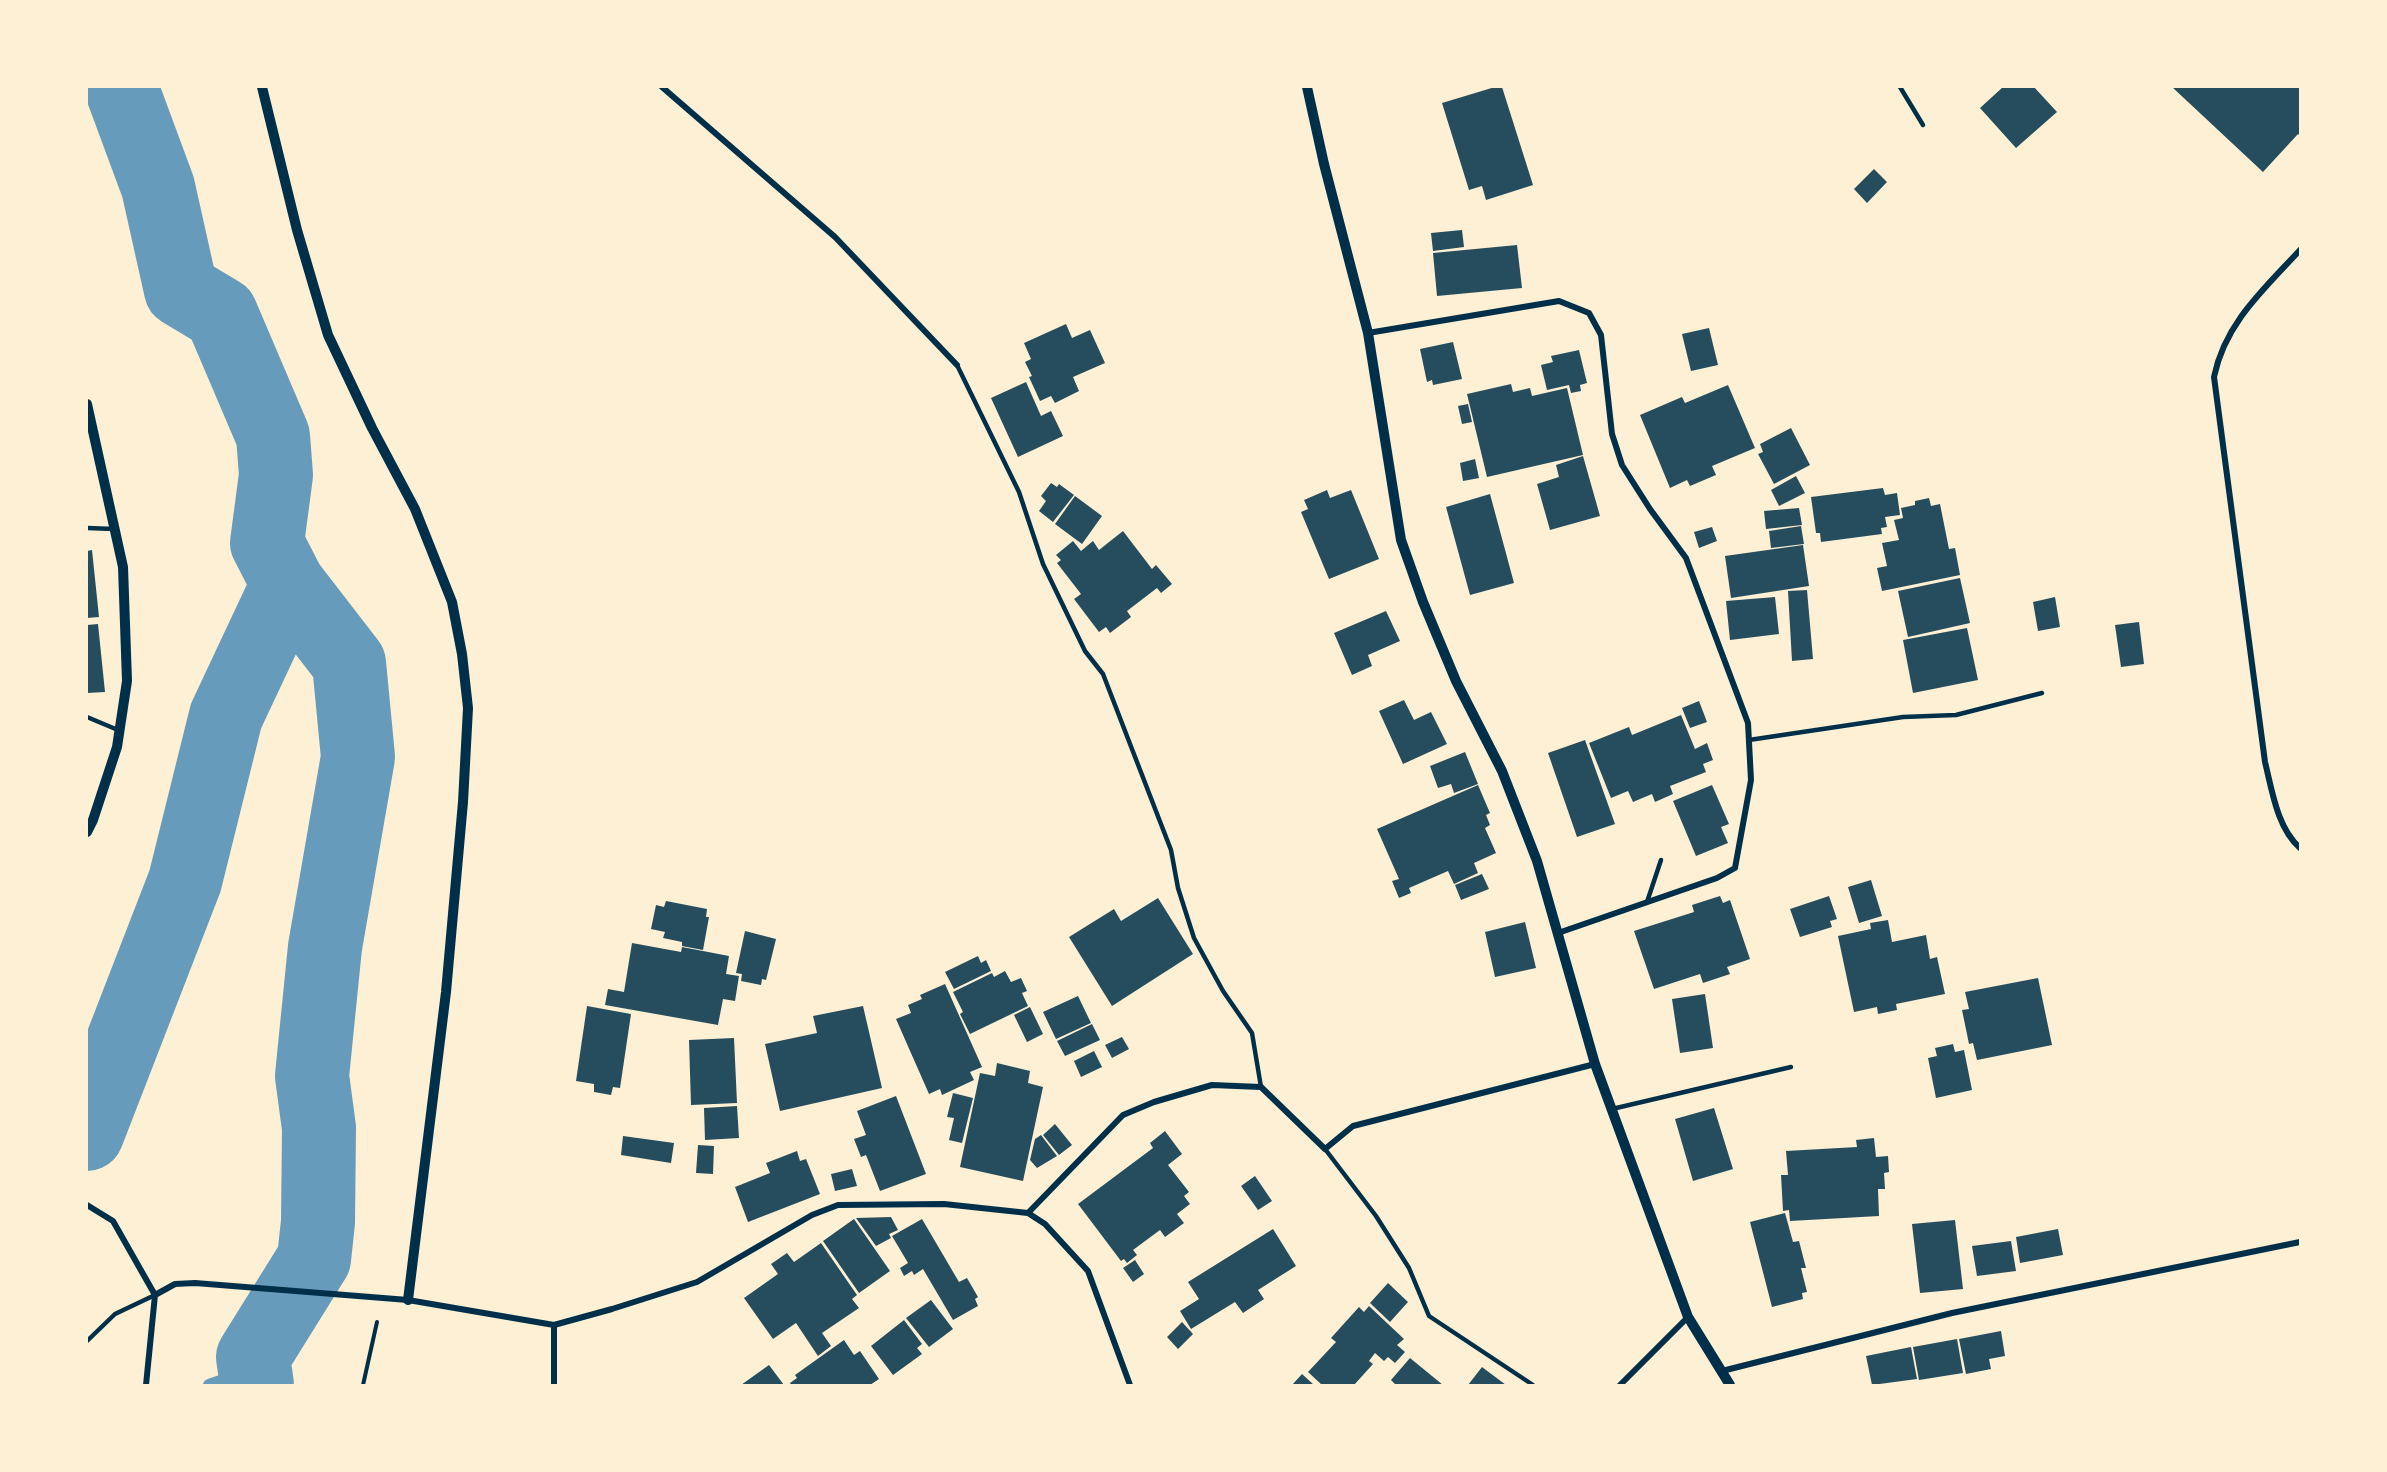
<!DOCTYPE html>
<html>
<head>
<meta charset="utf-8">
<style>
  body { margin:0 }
  #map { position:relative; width:2387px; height:1472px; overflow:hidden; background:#fdf0d5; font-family:Ubuntu,sans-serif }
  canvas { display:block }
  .frame { position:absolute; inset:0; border:88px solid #fdf0d5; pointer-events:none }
</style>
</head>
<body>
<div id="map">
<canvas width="2387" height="1472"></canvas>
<div class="frame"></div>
</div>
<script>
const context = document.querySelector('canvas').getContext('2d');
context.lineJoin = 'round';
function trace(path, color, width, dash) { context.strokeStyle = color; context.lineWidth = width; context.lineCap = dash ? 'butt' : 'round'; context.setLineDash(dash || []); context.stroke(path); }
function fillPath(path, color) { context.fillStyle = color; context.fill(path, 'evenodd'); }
trace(new Path2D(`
  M209,1385L238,1375L253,1357`), '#669bbc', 12);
trace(new Path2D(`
  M121,87L158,187L181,290L221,314L273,436L276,475L267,543L288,584L349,663L358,757L325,947L312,1076L319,1128L318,1222L314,1259L253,1357L257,1385
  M87,1134L185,881L226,716L288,584`), '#669bbc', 74);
fillPath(new Path2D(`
  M1495,87H1502L1533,185L1486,200L1482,186L1469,190L1442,103Z
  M2003,87H2034L2057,112L2016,148L1980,108Z
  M2172,87H2300V136L2298,134L2263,172Z
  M1874,169L1887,182L1867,203L1854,189Z
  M1462,230L1464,247L1433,251L1431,233Z
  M1517,245L1522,288L1437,296L1433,253Z
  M1066,324L1072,338L1090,330L1105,363L1073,377L1079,391L1055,403L1051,396L1040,401L1029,377L1032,376L1025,362L1031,359L1024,343Z
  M1709,328L1718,365L1691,371L1682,334Z
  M1453,342L1462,379L1433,385L1432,380L1427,382L1420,349Z
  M1579,350L1587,383L1580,385L1581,391L1571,393L1569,385L1547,390L1541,365L1553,362L1551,356Z
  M1026,382L1041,416L1051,411L1063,436L1018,457L991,398Z
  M1511,384L1513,392L1530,388L1532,396L1567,388L1583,455L1487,477L1467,394Z
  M1728,385L1755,448L1712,466L1716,475L1690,486L1687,480L1670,488L1640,415L1682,397L1685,403Z
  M1468,404L1472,422L1462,424L1458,406Z
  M1791,428L1810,465L1774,484L1758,454L1763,452L1760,444Z
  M1583,456L1600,516L1550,530L1537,484L1559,477L1556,465Z
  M1475,459L1479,478L1463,481L1460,463Z
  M1796,476L1805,493L1779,506L1771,490Z
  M1051,483L1057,487L1059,484L1074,495L1053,522L1039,511L1046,501L1041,496Z
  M1883,488L1885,495L1897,493L1900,515L1885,517L1887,527L1881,528L1882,534L1821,542L1820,533H1816L1811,497Z
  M1327,490L1330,498L1351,490L1379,559L1329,579L1301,512L1308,509L1304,500Z
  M1490,494L1514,583L1470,595L1446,507Z
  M1075,496L1102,516L1082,544L1055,524Z
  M1929,498L1931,506L1940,504L1949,549L1955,548L1960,575L1882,591L1877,568L1887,566L1882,543L1899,540L1894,520L1903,518L1901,508L1915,505V501Z
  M1799,508L1802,525L1766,529L1764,511Z
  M1801,526L1804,544L1771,548L1769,531Z
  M1712,527L1717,541L1699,548L1694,532Z
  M1123,531L1152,569L1156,565L1172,584L1161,593L1157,588L1127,611L1131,617L1110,633L1106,627L1099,632L1074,599L1081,594L1057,563L1061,560L1056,555L1073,541L1081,551L1093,541L1099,550Z
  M1803,545L1809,586L1731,598L1725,556Z
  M92,550L99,617L87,618V551Z
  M1960,578L1970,623L1908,637L1898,591Z
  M1807,590L1813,659L1792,661L1788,591Z
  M1775,597L1779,634L1730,640L1726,601Z
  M2055,597L2060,627L2038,631L2033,602Z
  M1386,611L1400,641L1368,655L1372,666L1352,675L1334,633Z
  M2139,622L2144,664L2121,667L2115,625Z
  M98,624L105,692L87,693V625Z
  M1967,628L1978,680L1913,693L1903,640Z
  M1404,700L1414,720L1431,712L1447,744L1403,764L1379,711Z
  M1699,701L1707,722L1690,728L1682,708Z
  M1681,715L1695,749L1707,743L1713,760L1703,764L1706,772L1670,786L1673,794L1655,802L1652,794L1633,802L1628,791L1611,798L1589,743L1629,727L1632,735Z
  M1585,740L1615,824L1577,837L1548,753Z
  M1465,752L1478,784L1454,793L1451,784L1438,788L1430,766Z
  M1478,785L1490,813L1486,815L1490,825L1485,828L1496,853L1474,863L1478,873L1454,884L1448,871L1409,888L1411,893L1399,898L1392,881L1399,879L1377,829Z
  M1712,785L1729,824L1721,827L1728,843L1696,856L1673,801Z
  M1482,874L1489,889L1461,900L1455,885Z
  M1871,880L1882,916L1859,923L1848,887Z
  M1720,896L1723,903L1730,900L1750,959L1727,967L1730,974L1703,983L1700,974L1654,989L1634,931L1694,912L1692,905Z
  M1829,896L1837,919L1830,921L1832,927L1800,937L1790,909Z
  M1158,898L1193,954L1112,1006L1069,937L1114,909L1121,921Z
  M666,901L707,909L706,917H709L703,950L682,946V942L663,938L665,932L651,929L656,905L664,907Z
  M1888,920L1892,942L1926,935L1930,959L1937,957L1945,994L1896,1004L1897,1010L1878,1014L1877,1007L1854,1012L1838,936L1871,929L1870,923Z
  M1525,922L1536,968L1495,977L1485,932Z
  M745,931L776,939L766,980L762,979L761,985L741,981L742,974L736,973Z
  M632,943L681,952L682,947L729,956L726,974L739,976L735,1001L723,999L718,1025L605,1005L608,989L624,992Z
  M978,956L981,963L986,960L991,971L954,989L945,972Z
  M1005,971L1011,982L1021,978L1027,991L1022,993L1028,1006L970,1034L960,1014L963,1012L953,992L992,973L994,977Z
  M2038,978L2052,1045L1977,1060L1973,1043L1969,1044L1962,1010L1969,1009L1965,992Z
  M945,984L982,1067L970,1072L974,1080L942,1095L940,1089L929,1094L896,1019L911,1013L908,1005L922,999L920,995Z
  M1705,994L1713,1048L1680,1053L1672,999Z
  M1078,996L1091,1023L1056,1039L1043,1012Z
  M587,1006L631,1014L620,1088L613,1087L611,1095L594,1092V1084L576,1081Z
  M863,1006L882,1088L780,1111L765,1044L817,1033L813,1016Z
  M1030,1007L1043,1034L1027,1042L1014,1015Z
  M1092,1024L1100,1040L1065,1056L1057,1041Z
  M1122,1037L1129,1049L1112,1058L1105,1045Z
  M734,1038L737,1103L691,1105L689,1040Z
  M1953,1044L1955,1052L1964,1050L1972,1090L1936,1098L1928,1058L1937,1056L1935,1048Z
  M1094,1051L1102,1067L1081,1077L1074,1061Z
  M997,1063L1030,1071L1028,1083L1043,1087L1023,1181L960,1167L980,1073L995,1076Z
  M953,1093L973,1098L962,1143L949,1140L954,1118L947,1117Z
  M896,1096L926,1174L880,1191L866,1155L861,1157L854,1139L866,1135L857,1111Z
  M737,1106L739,1138L705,1140L704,1108Z
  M1714,1108L1733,1169L1693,1181L1675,1119Z
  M1055,1124L1072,1145L1059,1155L1043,1135Z
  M1165,1131L1182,1154L1168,1165L1189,1192L1184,1196L1190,1204L1177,1214L1184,1223L1165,1237L1160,1230L1133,1250L1137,1255L1127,1263L1124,1259L1121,1261L1078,1204L1153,1148L1150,1143Z
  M1041,1135L1057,1156L1037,1168L1030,1160L1035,1139Z
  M623,1136L674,1143L671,1163L621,1155Z
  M1874,1138L1876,1157L1888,1156L1889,1172L1884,1173L1885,1189H1878L1879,1216L1790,1221L1789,1210L1783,1211L1781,1175H1788L1786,1151L1857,1147L1856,1140Z
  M698,1145L714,1146L713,1174L696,1173Z
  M797,1151L800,1161L806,1159L820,1194L748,1222L735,1187L770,1173L766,1163Z
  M852,1169L857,1186L835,1191L831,1174Z
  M1255,1176L1272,1201L1258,1210L1241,1186Z
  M1785,1213L1793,1242L1799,1241L1806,1268H1801L1807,1292L1802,1293L1803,1299L1772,1307L1750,1222Z
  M891,1217L898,1230L889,1234L891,1238L876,1246L856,1218Z
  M854,1219L890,1271L859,1293L823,1241Z
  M922,1219L959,1282L967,1278L978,1297L975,1299L978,1306L953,1320L923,1269L914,1275L912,1271L904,1276L900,1268L908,1263L892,1236Z
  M1955,1220L1963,1289L1920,1293L1912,1224Z
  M1273,1229L1296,1266L1258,1290L1264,1299L1243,1313L1235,1302L1191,1329L1180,1311L1199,1299L1188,1282Z
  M2058,1229L2063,1255L2020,1263L2016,1237Z
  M2011,1241L2016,1271L1977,1276L1972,1246Z
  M821,1243L857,1295L852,1299L859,1308L822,1333L831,1346L818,1356L796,1323L773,1339L744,1298L778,1274L771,1264L787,1253L794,1262Z
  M1135,1260L1144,1274L1133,1282L1123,1268Z
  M1388,1283L1408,1302L1390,1322L1370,1303Z
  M931,1300L953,1329L929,1347L906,1318Z
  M1369,1306L1404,1339L1397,1345L1405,1352L1395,1363L1388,1357L1384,1361L1375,1353L1369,1361L1373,1364L1354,1385H1322L1308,1372L1336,1342L1331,1338L1359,1307L1364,1312Z
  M904,1320L922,1344L917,1348L922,1354L893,1375L871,1346Z
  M1182,1322L1193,1334L1178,1349L1167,1337Z
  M2001,1331L2005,1356L1989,1359L1991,1369L1966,1374L1959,1339Z
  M1957,1339L1963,1373L1919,1380L1913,1347Z
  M844,1340L854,1355L860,1351L879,1379L870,1385H791L790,1383L797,1378L795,1375Z
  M1911,1347L1917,1379L1872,1385L1866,1356Z
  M1410,1358L1443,1385H1396L1391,1380Z
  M769,1365L784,1385H741Z
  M1482,1367L1506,1385H1468Z
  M1302,1374L1314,1385H1292Z`), '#264d5e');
trace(new Path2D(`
  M363,1385L377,1322`), '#003049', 4);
trace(new Path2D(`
  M1900,87L1923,125
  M957,365L1019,492L1043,564L1085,651L1103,674L1171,850L1178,888L1194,938L1223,991L1252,1033L1261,1087
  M87,528L114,529
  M87,717L118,730
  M1749,740L1903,717L1956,715L2042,693
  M1647,902L1661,860
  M1612,1109L1791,1067
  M1325,1149L1376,1216L1409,1268L1429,1316L1533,1385
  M87,1341L115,1314L155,1295`), '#003049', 4.5);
trace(new Path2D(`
  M662,87L835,237L957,365
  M2300,250C2264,289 2225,323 2214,377L2265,762C2272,790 2277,828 2300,848
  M1368,333L1559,301L1589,313L1601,335L1612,434L1622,465L1650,509L1686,558L1748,723L1751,780L1735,868L1717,878L1558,933
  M87,1205L113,1221L155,1295L146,1385
  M1028,1213L1123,1115L1154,1102L1212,1085L1261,1087L1325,1149L1353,1126L1595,1064
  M155,1295L175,1284L195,1283L408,1300L554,1325L612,1309L697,1282L812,1215L838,1205L944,1204L1028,1213L1045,1224L1088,1271L1130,1385
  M554,1325V1385
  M1722,1371L1952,1313L2300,1242
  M1620,1385L1688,1317`), '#003049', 6);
trace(new Path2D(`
  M262,87L297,230L328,335L372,428L415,509L452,602L462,654L468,708L463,802L446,992L408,1300
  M1307,87L1324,164L1368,333L1401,540L1423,602L1456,681L1502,771L1537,861L1595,1064L1688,1317L1730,1385
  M87,404L123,567L127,681L117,747L93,820L87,832`), '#003049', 10);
</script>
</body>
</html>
